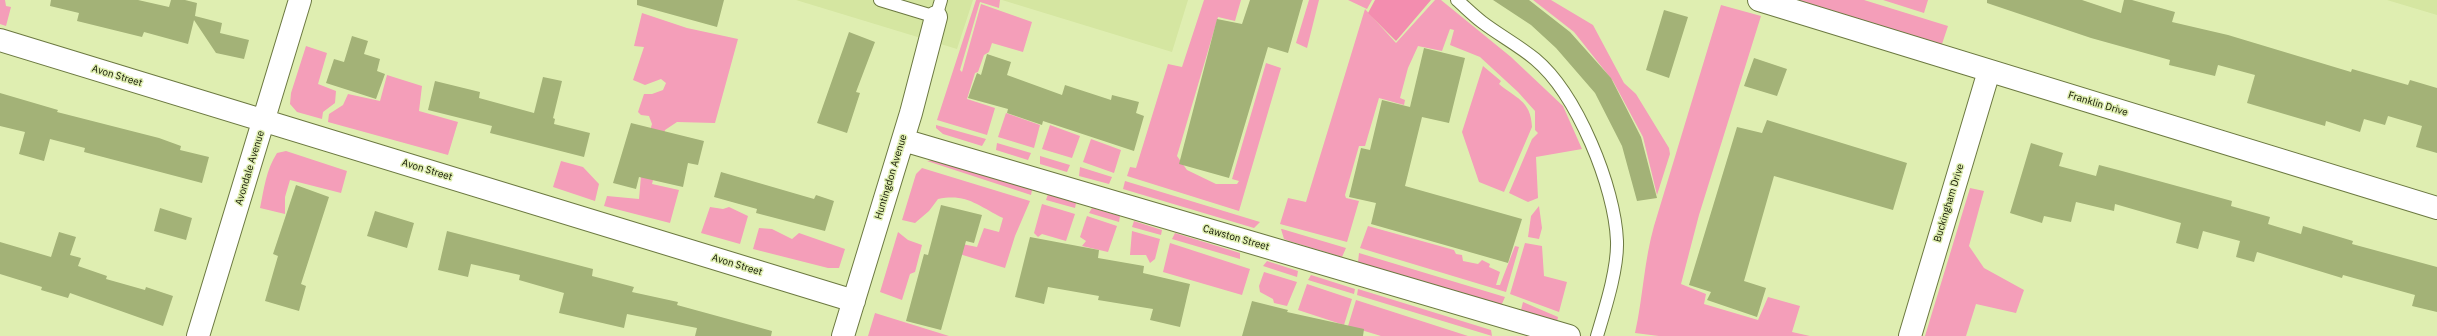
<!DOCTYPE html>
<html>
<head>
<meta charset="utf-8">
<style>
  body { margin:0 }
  canvas { display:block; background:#dfeeb1 }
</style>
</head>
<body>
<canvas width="2437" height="336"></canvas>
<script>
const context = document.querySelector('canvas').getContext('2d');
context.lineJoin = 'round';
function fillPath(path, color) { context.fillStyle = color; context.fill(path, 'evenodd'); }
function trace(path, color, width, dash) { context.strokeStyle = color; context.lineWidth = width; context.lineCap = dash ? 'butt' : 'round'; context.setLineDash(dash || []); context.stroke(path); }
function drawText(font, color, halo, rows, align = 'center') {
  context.font = font + ' "IBM Plex Sans",sans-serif'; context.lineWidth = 3; context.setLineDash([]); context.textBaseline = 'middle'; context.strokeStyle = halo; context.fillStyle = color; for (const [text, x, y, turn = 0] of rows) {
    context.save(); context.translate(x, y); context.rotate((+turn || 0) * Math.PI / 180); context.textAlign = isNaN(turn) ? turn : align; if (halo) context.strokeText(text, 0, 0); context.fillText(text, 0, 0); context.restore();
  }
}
fillPath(new Path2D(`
  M796,0H973L957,49Z
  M1002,0H1188L1172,52Z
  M2387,0H2437V15Z`), '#d5e6a1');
fillPath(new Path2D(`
  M0,0H5L6,6L11,7L6,26L0,24Z
  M976,0H1000L999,8L980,2L960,70L962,72L981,4L1032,22L1023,52L992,43L989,52L984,55L978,72L975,73L967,99L995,108L987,135L937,120Z
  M1204,0H1241L1235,21L1218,17L1177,156L1187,170L1216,184H1237L1239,181L1232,179L1266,63L1281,68L1239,211L1127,176L1130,167L1136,168L1168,64L1182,67Z
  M1309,0H1319L1307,48L1296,43Z
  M1348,0H1372L1367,9Z
  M1435,0H1441L1511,57L1563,106L1582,149L1536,157L1538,198L1528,202L1509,193L1532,139L1538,133L1535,130V111L1518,92L1480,57L1450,45L1454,30L1450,29L1442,51L1418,46L1408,68L1400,98L1405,100L1404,105L1379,98L1365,146H1359L1345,195L1346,198L1359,201L1347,242L1280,224L1288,198L1306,202L1365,9L1396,43Z
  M1533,0H1551L1593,25L1624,83L1636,94L1669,148L1670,154L1657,195L1643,137L1613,81L1574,32Z
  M1793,0H1864L1948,26L1942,44L1910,37Z
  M1883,0H1928L1924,13Z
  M1721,5L1761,16L1699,215L1681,284L1706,294L1704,304L1758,320L1768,297L1800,306L1792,332L1810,336H1659L1635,333C1643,297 1644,261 1654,226Z
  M642,13L687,28L738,39L715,123L677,122L665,130L652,184L679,190L670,223L604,206L607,196L639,199L641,176L637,174L652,124L649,116L641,115L638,112L644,94H652L663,90L666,83L661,79L645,85L633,80L644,47L634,46Z
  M306,46L327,53L318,84L336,91L335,103L323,112L322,119L297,112L290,104L291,93Z
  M1483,66L1501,81L1499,84C1515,98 1531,100 1532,127L1504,192L1479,182L1462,132Z
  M387,75L422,86L419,111L458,122L448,155L328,122L329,114L343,105L348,94L380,101Z
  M1006,113L1040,125L1034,148L998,137Z
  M936,125L986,139L982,146L943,134L936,128Z
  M1050,125L1080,136L1072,158L1042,149Z
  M1091,139L1121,150L1114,173L1083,162Z
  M997,143L1031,153L1028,160L996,150Z
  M286,151L347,171L341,193L290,180L285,197V214L260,208C264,189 266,170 277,153Z
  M1040,156L1070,165L1067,172L1040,164Z
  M935,160L1032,190L1031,195L927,161Z
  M561,161L583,167L599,184L595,201L553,187Z
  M1080,167L1112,177L1109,184L1079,176Z
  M922,168L1030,201L1015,236L1005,268L953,252L957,243L977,247L984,228L999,232L1003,218C978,206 967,193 938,199L929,211L915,223L902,220L916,174Z
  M1125,181L1260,222L1254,228L1123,189Z
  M1970,188L1984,191L1969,246L1984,268L2024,290L2016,313L1976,304L1966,336H1925Z
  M1048,194L1076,203L1075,208L1046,200Z
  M1042,204L1075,214L1066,241L1042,234L1038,237L1034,233Z
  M1539,206L1542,228L1539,239L1528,237L1531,216Z
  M710,207L723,209L729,207L748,216L740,244L701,233Z
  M1092,208L1120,216L1119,222L1089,213Z
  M1087,216L1117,226L1108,252L1082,246L1086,241L1080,237Z
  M1134,221L1162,230L1161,235L1132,227Z
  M1368,226L1454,250L1456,254L1462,255L1463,261L1478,264L1482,260L1490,264L1489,267L1500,272L1496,285H1500L1515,246L1519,247L1506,292L1360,248Z
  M759,228L772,229L792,239L799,233L845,249L839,268H828L753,249Z
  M1281,229H1282L1346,248L1342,257L1289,241L1284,239Z
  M1132,231L1160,239L1155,259L1150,263L1146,255H1130Z
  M898,232L908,240L922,245L915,272L910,274L902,300L880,292Z
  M1175,233L1240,253V259L1172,239Z
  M1170,243L1250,269L1242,295L1163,272Z
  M1525,243L1542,246L1544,276L1567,282L1559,312L1510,294Z
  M1359,253L1505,297L1501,306L1358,262Z
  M1267,261L1298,271L1297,277L1263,266Z
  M1264,272L1297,282L1287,306L1274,303L1273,299L1260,292L1259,286Z
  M1311,275L1355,289L1354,294L1308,280Z
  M1307,284L1352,299L1344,325L1298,310Z
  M1358,289L1491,330L1492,336L1357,295Z
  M1356,300L1468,336H1381L1348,326Z
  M1523,302L1558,317L1557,322L1521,310Z
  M875,313L949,336H868Z`), '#f49eb9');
fillPath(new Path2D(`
  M1375,0H1431L1396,41L1368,13Z`), '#f38daf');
fillPath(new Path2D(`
  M51,0H138L169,7L171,0H185L197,3L195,16L222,23L220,33L249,40L244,59L216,53L194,20L188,44L144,32L142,37L77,21L79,13L50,6Z
  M637,0H724L717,27L637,5Z
  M1250,0H1303L1288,53L1268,47L1229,178L1179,164L1217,19L1242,24Z
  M1493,0H1529L1570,32L1611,78L1641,137L1657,198L1637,201L1622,146L1595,93L1556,48L1531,25Z
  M1987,0H2082L2121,13L2124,0H2132L2175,12L2172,22L2228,35L2351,72L2352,69L2408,85L2410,80L2437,88V153L2416,147L2422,126L2388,116L2385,125L2364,119L2360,132L2326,121L2325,126L2247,103L2255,75L2218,65L2215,76L2169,65L2170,60L2091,38L1987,3Z
  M1664,10L1688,17L1669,78L1646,70Z
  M849,32L875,42L856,92L860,93L847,133L817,123Z
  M352,36L368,41L364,54L380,59L377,71L385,74L376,99L326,83L334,59L344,62Z
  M1424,48L1465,58L1449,123L1422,117L1405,186L1522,219L1508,263L1371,224L1376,203L1349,197L1361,148L1370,150L1382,100L1410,107Z
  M987,54L1011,62L1007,75L1062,95L1065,85L1111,100L1112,95L1139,102L1136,113L1144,116L1134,151L1043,121L1042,125L1007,113L1008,109L968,98L977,73L981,75Z
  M1754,58L1787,69L1777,96L1744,86Z
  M543,77L562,81L553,118L555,119L554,124L590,133L584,157L490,133L492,126L428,110L435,81L480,92L479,98L534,113Z
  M0,93L58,110L57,112L159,138L181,146L180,150L209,157L202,183L84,152L85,148L50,139L44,161L19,154L25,132L0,126Z
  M1767,120L1907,163L1893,210L1774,176L1744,281L1766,288L1757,317L1707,300L1711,292L1689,285L1737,127L1762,133Z
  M631,123L704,141L698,165L688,163L683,187L639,177L636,189L613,183Z
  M2031,143L2063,153L2059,166L2096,176L2099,165L2122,171L2232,201L2231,206L2270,217L2268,224L2301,234L2303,226L2353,241L2352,244L2437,267V312L2412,306L2415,295L2343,275L2342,278L2257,252L2254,262L2236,257L2240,241L2203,231L2198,249L2176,243L2181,223L2115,204L2114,211L2076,202L2071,222L2044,216L2042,223L2010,213Z
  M721,172L814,199L816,195L834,201L825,231L756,213L757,209L714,197Z
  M296,185L329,197L301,284L306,286L299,311L265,301L278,256L273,254Z
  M941,205L982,215L974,243L966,241L941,330L906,321L924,254L928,255Z
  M160,208L192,218L186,240L154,231Z
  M375,211L414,223L407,248L367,236Z
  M447,231L593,269L592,276L634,287L632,292L678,302L677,305L772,331L771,336H695L697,328L627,314L624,328L559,313L564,293L519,280L520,275L471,264L468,277L438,270Z
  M59,232L76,237L70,255L81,258L78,266L107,276L106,279L145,290L146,287L173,296L163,326L70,293L68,298L41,290L42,287L0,274V242L51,257Z
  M1030,237L1099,250L1098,258L1144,266L1143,273L1190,284L1180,327L1150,320L1153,309L1098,300L1099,296L1048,287L1044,304L1015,297Z
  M1252,301L1288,310L1287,312L1364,329L1363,336H1242Z`), '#a3b277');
const lane = new Path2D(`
  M880,0L936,17L941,0
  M1457,0C1465,7 1473,15 1482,22C1499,35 1518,45 1535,59C1577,94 1615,187 1617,241C1618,269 1605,309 1597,336`);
const street = new Path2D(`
  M1759,0L2437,208
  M0,40L854,301
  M903,140L1569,336
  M198,336L300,0
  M843,336L911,113L936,17
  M1910,336L1989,71`);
trace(lane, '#6c7941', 14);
trace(street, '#6c7941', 24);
trace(lane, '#fff', 12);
trace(street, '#fff', 22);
drawText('10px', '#101401', '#dfeeb1', [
  ["Avon Street",117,76,17],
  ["Franklin Drive",2098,104,17],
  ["Avondale Avenue",250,168,-73],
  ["Avon Street",427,170,17],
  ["Huntingdon Avenue",891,177,-73],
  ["Buckingham Drive",1949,203,-73],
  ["Cawston Street",1236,238,16],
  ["Avon Street",737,265,17]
]);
</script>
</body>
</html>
